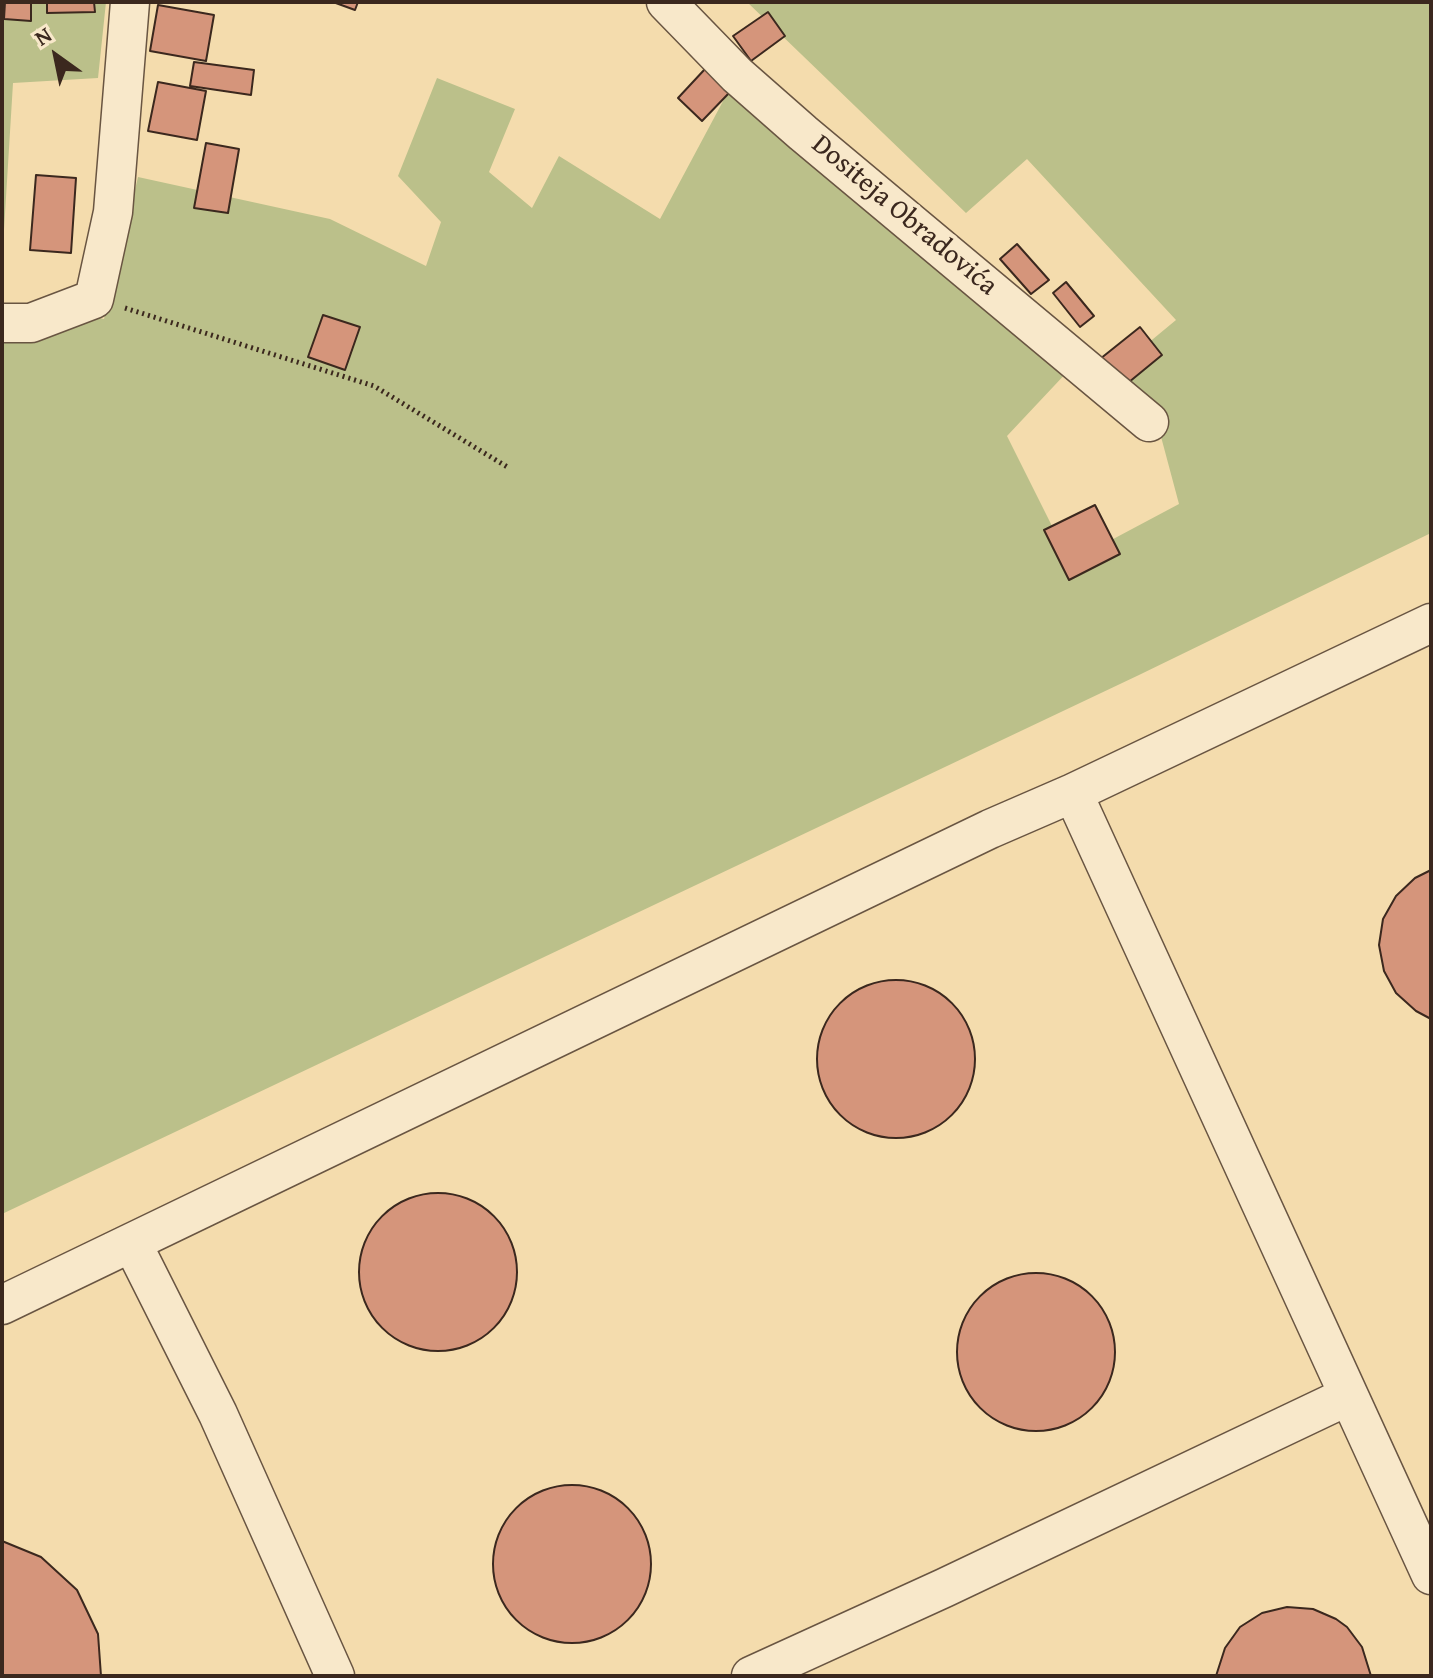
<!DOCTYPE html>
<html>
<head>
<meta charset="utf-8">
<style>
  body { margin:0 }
  #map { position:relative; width:1433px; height:1678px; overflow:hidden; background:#f4dcad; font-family:"Gentium Book Plus",serif }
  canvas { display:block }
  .frame { position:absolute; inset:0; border:4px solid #3b281e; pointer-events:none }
  .north { position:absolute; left:16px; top:16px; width:80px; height:80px; -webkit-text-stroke:6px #f8e8ca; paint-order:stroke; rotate:327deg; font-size:22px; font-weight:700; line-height:32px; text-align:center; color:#3b281e }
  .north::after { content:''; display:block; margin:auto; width:28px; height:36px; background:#3b281e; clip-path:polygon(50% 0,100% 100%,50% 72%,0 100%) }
</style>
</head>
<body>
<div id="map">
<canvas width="1433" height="1678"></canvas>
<div class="frame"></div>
<div class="north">N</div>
</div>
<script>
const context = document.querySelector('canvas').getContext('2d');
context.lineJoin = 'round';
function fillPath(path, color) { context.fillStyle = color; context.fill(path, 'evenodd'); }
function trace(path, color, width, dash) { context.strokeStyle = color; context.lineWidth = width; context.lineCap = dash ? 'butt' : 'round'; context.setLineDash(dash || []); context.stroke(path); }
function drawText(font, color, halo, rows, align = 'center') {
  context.font = font + ' "Gentium Book Plus",serif'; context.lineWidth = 8; context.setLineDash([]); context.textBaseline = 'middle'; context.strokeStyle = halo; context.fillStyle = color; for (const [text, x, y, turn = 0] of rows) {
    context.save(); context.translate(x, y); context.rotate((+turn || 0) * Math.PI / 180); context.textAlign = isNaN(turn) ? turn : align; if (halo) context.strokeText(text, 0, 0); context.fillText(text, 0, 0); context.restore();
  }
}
fillPath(new Path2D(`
  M2,2H106L98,78L13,83L4,230L2,232Z
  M747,2H1431V533L1139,675L2,1214V305L43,306L104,319L138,177L330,219L426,266L441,222L398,176L437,78L515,109L489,172L532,208L559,156L660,219L737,75L1069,370L1007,436L1070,562L1179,504L1152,403L1118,368L1176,320L1027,159L966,213Z`), '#bbc08a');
const building = new Path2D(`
  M5,2H31V21L4,19Z
  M47,2H94L95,12L47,13Z
  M333,2H358L355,10Z
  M158,5L214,15L206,61L150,51Z
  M768,12L785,36L751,61L733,36Z
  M194,62L254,70L251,95L190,86Z
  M705,69L730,92L702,121L678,98Z
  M158,82L206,91L197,140L148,131Z
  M206,143L239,149L228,213L194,208Z
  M36,175L76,178L71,253L30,250Z
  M1017,244L1049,280L1031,294L1000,259Z
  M1066,282L1094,316L1080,327L1053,293Z
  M323,315L360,327L345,370L308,357Z
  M1140,327L1162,355L1123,387L1100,359Z
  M1095,505L1120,554L1069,580L1044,530Z
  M1431,870V1019L1416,1011L1396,993L1384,971L1379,945L1383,919L1396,896L1415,878Z
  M817 1059a79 79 0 1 1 158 0a79 79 0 1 1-158 0Z
  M359 1272a79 79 0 1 1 158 0a79 79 0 1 1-158 0Z
  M957 1352a79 79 0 1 1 158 0a79 79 0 1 1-158 0Z
  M493 1564a79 79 0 1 1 158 0a79 79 0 1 1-158 0Z
  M2,1541L41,1557L77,1590L98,1634L101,1676H2Z
  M1287,1607L1313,1609L1336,1619L1347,1627L1362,1647L1371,1676H1216L1225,1648L1240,1627L1262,1613Z`);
fillPath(building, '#d5957b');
trace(building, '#3b281e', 2);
const minor = new Path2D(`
  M666,2L737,75L803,133L1149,422
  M2,323H31L94,299L113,212L130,2
  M1073,793L1431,623
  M132,1243L218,1414L335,1676
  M2,1305L990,829L1073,793L1431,1575
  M751,1676L944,1588L1348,1396`);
trace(minor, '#695542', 41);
trace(new Path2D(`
  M125,308L374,386L509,468`), '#3b281e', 5, [2, 4]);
trace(minor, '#f8e8ca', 38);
drawText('28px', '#3b281e', '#f8e8ca', [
  ["Dositeja Obradovića",904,216,40]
]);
</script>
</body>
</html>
